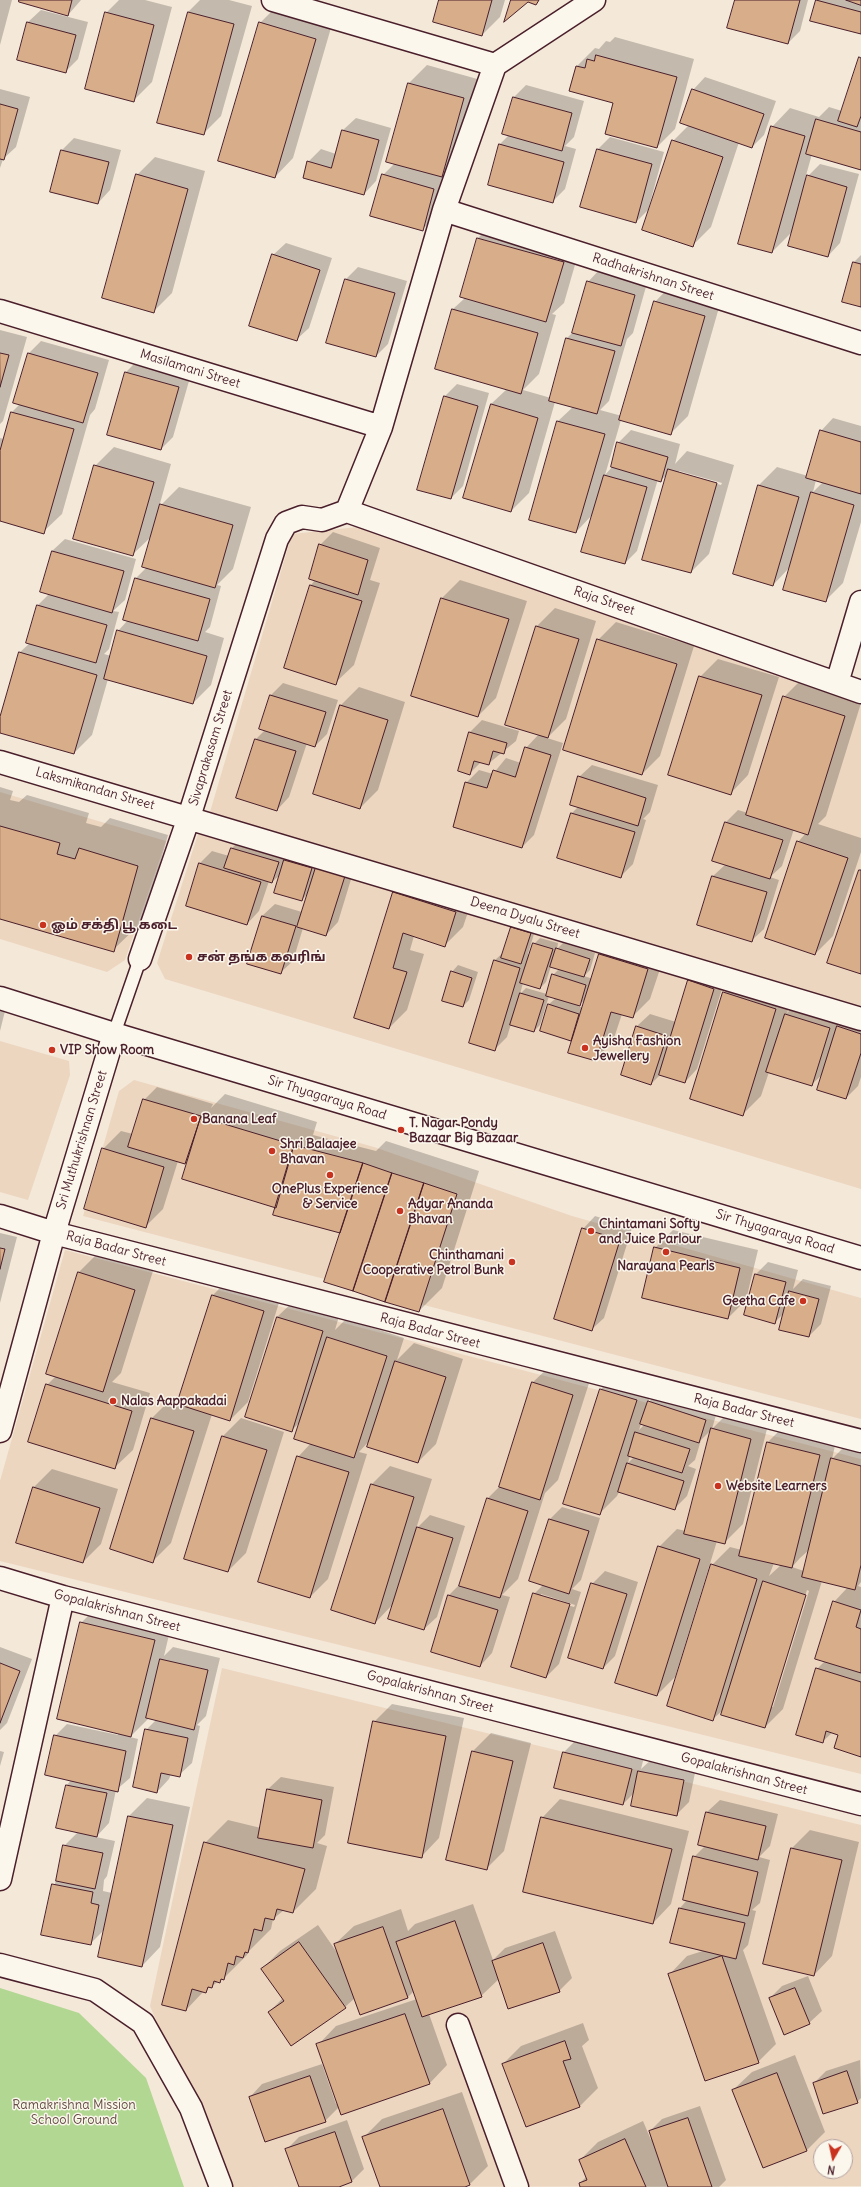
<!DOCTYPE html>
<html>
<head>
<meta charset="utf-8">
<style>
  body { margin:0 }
  #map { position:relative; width:861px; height:2187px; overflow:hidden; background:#f4e8d8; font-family:Delius,sans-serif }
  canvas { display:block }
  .north { position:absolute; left:813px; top:2139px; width:40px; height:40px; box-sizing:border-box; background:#fbf7ec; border:1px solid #b4a19f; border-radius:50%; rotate:189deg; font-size:11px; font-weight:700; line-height:16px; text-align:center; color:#4a1f2b }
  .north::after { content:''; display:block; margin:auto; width:14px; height:18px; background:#c8321e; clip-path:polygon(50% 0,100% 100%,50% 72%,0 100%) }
</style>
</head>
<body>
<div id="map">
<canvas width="861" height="2187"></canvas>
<div class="north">N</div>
</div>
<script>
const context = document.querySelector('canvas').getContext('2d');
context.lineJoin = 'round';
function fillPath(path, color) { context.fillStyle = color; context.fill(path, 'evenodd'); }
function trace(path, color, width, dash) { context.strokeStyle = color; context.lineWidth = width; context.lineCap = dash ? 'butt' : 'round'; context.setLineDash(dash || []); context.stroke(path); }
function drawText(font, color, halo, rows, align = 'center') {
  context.font = font + ' Delius,"Noto Sans Tamil",sans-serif'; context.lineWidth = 3; context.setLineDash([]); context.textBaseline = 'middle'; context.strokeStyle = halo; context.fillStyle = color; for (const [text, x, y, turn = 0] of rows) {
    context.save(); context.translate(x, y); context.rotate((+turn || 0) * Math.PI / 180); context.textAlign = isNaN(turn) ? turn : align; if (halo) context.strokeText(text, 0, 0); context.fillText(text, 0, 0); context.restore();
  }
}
fillPath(new Path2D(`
  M376,525L861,688V1008L210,812L292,534Z
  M0,792L166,841L125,960L107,972L0,939Z
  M198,834L861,1027V1189L165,979L157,963Z
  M0,1041L69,1061L70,1075L28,1200L0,1192Z
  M134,1080L374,1147L572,1216L861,1298V1419L83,1216L119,1091Z
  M65,1250L861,1459V1774L0,1561V1481Z
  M222,1668L861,1825V2186L227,2187L150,2006ZM821,2147H845V2171H821Z`), '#ecd6c0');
fillPath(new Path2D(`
  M0,1988L79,2013L146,2078L184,2187H0Z`), '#b1d792');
fillPath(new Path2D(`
  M0,0H12L0,45Z
  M20,0H81L68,15Z
  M119,0H145L172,7L152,82L133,101L106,13Z
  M200,0H229L252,6L221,116L203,134L158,122L188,12Z
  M440,0H505L500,17L482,35Z
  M736,0H808L800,31L788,43Z
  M817,0H861V33L812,20Z
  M278,5L333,21L293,158L275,177L260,23Z
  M41,10L88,22L78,59L65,72L18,59L28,22Z
  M615,37L694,59L675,129L657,147L615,102L570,90L577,66L595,48L599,49L606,41L610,42Z
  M861,56V169L812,154L805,179L820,164L859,174L840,243L828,256L793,231L772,252V127L790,108L819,117L829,107L842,111Z
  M427,65L481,80L460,158L442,175L446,176L435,217L422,230L383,175L395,163L409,83Z
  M705,77L776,101L764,135L752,147L739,142L711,227L692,246L673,141L689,125L693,90Z
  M526,85L584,101L574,137L565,146L576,149L565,189L552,202L500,144L509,135L514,97Z
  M0,89L30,97L16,147L3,159L0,168Z
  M356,118L391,128L376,181L364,194L308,162L321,149L336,154L343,130Z
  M610,137L664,152L648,210L636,222L582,207L598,149Z
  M74,138L121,150L110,190L98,203L51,191L62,150Z
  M155,157L205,171L172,293L153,312L137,175Z
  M496,220L581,244L564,303L552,314L556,315L539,374L523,390L551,398L567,338L573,332L588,282L600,269L647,283L633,333L627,339L609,401L600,410L622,416L655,302L673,283L722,297L688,416L670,434L621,420L605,475L613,466L618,443L631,430L680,444L675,464L687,451L734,465L709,554L691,572L668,474L661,480L658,479L637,551L625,563L593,514L576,532L558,421L573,407L555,402L529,493L511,511L491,404L507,389L453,309L465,298L461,297L478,238ZM679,471L722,483L721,485L679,473Z
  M286,243L332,258L309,328L296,340L273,255Z
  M861,255V306L854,262Z
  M358,267L407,281L388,344L376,356L327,342L346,279Z
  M0,330L27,337L3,421L0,424Z
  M41,341L109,360L95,409L90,415L62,514L43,532L0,520V438L4,439L12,412L20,404L29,353Z
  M138,360L191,374L173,437L161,449L108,434L126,372Z
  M457,384L489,393L463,486L451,498L444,397Z
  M833,418L861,426V522L843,583L825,601L790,567L773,585L734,573L759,485L777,467L808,476L821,431ZM816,480L823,482L813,492Z
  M114,447L171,464L159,507L179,487L251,507L233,569L217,585L221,586L210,627L205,632L224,638L211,685L193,703L108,679L92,735L74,753L0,732V721L19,653L30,643L28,642L38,605L49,594L41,592L52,551L65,539L136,559L125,600L113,611L119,612L109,649L104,654L111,656L118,631L128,620L124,619L136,578L147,567L153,535L132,555L95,466Z
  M333,532L380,548L370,580L380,583L354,665L335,683L285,668L311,585L315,580L320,545Z
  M460,580L527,601L496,698L478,716L412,695L442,598Z
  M555,608L596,621L566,719L547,738L563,743L534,835L522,847L466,783L479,770L493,774L506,758L521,763L526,748L539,734L537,626Z
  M616,622L694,646L660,756L642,774L598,640Z
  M718,659L779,677L748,775L730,794L700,677Z
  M802,679L861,697V703L826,816L818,824L861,838V852L833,936L815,954L798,842L806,833L794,829L782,866L770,877L779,880L764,929L751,941L698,925L713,876L726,864V822L738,810L748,813L784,697Z
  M283,683L338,700L327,734L315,746L307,743L289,797L277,810L238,798L256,739L265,730L270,696Z
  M359,687L405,702L378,790L360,808L341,705Z
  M482,720L519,731L516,741L488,764L481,762L470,773L459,770L470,732Z
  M592,765L658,785L650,812L643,819L646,820L633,864L620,877L558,857L572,813L579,806V777Z
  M0,787L13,791L10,800L19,802L27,795L89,813L86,823L101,827L110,818L168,835L144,920L113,950L0,918Z
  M244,836L356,863L338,922L326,935L303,928L293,961L280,973L262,916L275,904L302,912L308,893L302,900L281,874L272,882L269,881L259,911L247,924L200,863L212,851L229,856L232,848Z
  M412,875L474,894L463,927L445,945L414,936L410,950L424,954L407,1010L389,1028L394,893Z
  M518,921L536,927L528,954L530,955L534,944L540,938L558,943L557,949L563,943L595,953L590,970L584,976L593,979L600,955L618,937L666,951L650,999L632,1017L622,1014L613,1041L595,1060L575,1036L570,1040L548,1005L556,998L549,996L540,1025L534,1031L511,1024L507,1037L494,1050L470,1042L495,960L505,951L512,927ZM551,966L559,969L553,975L547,994L526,988L520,994L523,983L540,988L546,982ZM587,998L583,1008L578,1006Z
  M458,965L478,972L469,1000L463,1006L452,972Z
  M702,968L726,976L697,1069L685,1082L661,1074L651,1084L637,1026L650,1014L676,1022L689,981Z
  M742,974L794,991L787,1013L798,1002L842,1015L838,1026L850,1014L861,1018V1077L858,1086L846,1098L824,1073L811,1085L769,1072L761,1096L743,1114L724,993Z
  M0,1010L5,1011L0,1031Z
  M157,1087L213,1104L211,1108L225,1094L317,1122L313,1135L376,1151L386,1141L479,1171L442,1288L419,1311L341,1233L274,1215L277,1207L189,1159L185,1163L178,1161L163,1209L145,1227L103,1149L121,1131L133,1134L144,1100Z
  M595,1216L632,1228L604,1318L591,1330L583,1229Z
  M673,1230L758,1250L746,1300L728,1318L655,1248Z
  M0,1233L17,1237L0,1303Z
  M97,1254L153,1271L121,1373L112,1382L150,1393L133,1450L114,1468L47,1385L56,1376L47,1373L79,1272Z
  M768,1262L798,1270L793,1289L803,1279L831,1286L821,1324L809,1336L785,1312L775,1322L745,1314L756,1274Z
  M231,1277L282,1293L248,1402L230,1420L212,1414L171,1543L153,1561L152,1418L170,1400L179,1403L213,1295Z
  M296,1299L340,1313L335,1330L346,1319L404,1338L397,1360L414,1343L463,1359L436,1444L418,1462L370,1440L359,1452L367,1454L328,1579L310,1597L298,1457L311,1443L301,1421L291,1431L277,1317Z
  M551,1365L591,1377L558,1480L545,1493L518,1579L502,1595L510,1597L492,1653L480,1666L432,1651L449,1595L461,1583L488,1498L500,1486L532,1383Z
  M619,1371L654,1382L648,1403L661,1389L718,1408L712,1429L730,1411L769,1421L743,1524L725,1542L717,1541L675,1677L657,1695L659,1547L677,1529L686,1531L711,1430L701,1440L695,1460L688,1466L696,1469L687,1496L674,1509L619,1492L617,1496L599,1514L565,1503L601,1389ZM641,1424L644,1425L639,1430ZM630,1456L634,1457L628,1463Z
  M241,1418L284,1432L246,1553L228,1571L223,1436Z
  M786,1424L837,1437L832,1459L850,1441L861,1443V1582L858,1586L861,1587V1756L840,1734L833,1732L822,1742L817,1669L825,1661L834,1602L848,1587L822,1581L783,1709L765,1727L725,1708L712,1720V1565L730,1547L742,1550L768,1442ZM810,1549L804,1571L792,1567L800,1558ZM774,1563L781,1565L769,1576ZM807,1590L809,1591L773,1707H770Z
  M390,1466L432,1479L416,1529L430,1515L465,1526L437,1617L424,1629L394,1603L375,1623L333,1609L372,1484Z
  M52,1469L118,1489L101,1544L83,1562L17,1542L34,1487Z
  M562,1507L600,1518L581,1580L572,1589L581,1592L559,1664L546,1677L534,1594L543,1585L531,1581L550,1519ZM541,1594L575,1605L574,1607L541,1597Z
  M605,1571L638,1582L615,1656L603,1668L592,1584Z
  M99,1605L172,1622L164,1656L173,1647L220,1658L206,1716L197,1725L200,1726L192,1763L179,1775L171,1774L169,1779L157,1792L146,1730L156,1720L149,1718L130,1737L138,1739L130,1778L116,1790L109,1823L96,1837L115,1841L107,1876L104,1880L103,1891L112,1893L129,1816L147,1798L190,1807L160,1947L142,1966L104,1930L90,1944L43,1934L64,1846L78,1832L58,1827L67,1785L71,1780L55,1736L67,1724L118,1735V1733L81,1623Z
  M0,1647L32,1659L7,1723L0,1730Z
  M392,1704L464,1718L439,1838L421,1857L374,1722Z
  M491,1733L531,1743L504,1851L486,1869L447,1860L473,1751Z
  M576,1740L644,1757L641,1769L652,1759L696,1768L689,1802L677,1814L635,1792L623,1804L564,1752Z
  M0,1751L4,1752L0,1766Z
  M281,1777L334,1787L325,1835L317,1843L327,1846L316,1889L293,1912L284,1910L273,1919L271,1929L248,1952L247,1955L224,1978L204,1991L186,2010L205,1843L228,1820L261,1828L268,1789Z
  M560,1799L689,1831L671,1904L653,1923L542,1818Z
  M720,1800L778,1814L770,1846L759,1857L770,1860L760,1903L752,1910L756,1911L748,1945L743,1950L776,2044L758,2062L669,1975L687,1956L706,1950L680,1908L687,1900L694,1857L705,1846L707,1812Z
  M810,1830L859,1842L832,1956L814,1975L792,1848Z
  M473,1904L493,1960L505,1948L555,1931L572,1978L559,1991L499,1979L481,1996L429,2014L447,2065L429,2084L339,2107L325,2121L250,2097L262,2084L322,2064L336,2104L338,2103L318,2045L336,2026L417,1999L414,1991L407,1998H355L345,2007L269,2012L283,1998L262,1969L280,1951L318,1925L338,1954L335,1944L354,1926L401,1909L408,1931L415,1924Z
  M808,1976L822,2011L809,2023L770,1998L782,1986Z
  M583,2023L589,2040L582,2046L598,2088L580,2106L526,2126L503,2064L521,2046Z
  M795,2055L825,2132L807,2150L763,2166L733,2090L752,2072Z
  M860,2060L861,2098L857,2102L814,2083L826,2071Z
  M462,2092L488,2166L470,2184L462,2187H381L364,2137L382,2119Z
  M700,2106L726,2180L719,2187H581L580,2183L587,2176L580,2160L598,2142L643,2121L651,2140L650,2131L662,2119Z
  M347,2120L364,2169L352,2181L336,2187H300L287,2149L299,2137Z`), '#0003');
const building = new Path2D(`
  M19,0H72L68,16L19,2Z
  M439,0H492L482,36L433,22Z
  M511,0H539L536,5L528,2L504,22Z
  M735,0H800L788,44L727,28Z
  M816,0L861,12V34L810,21Z
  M846,0H861V5Z
  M105,12L154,25L134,102L85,89Z
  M188,12L234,24L204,135L157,123Z
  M27,22L76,35L66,73L17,60Z
  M259,22L316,39L275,178L218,161Z
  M596,55L677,77L657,148L605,134L613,103L569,91L576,66L585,68L587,59L594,61Z
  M859,57L861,58V116L857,127L838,121Z
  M408,83L464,98L442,177L386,162Z
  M692,89L764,114L752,148L680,123Z
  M513,97L572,113L562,151L502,134Z
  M0,104L18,109L4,160L0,159Z
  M816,119L861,132V170L806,154Z
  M771,126L805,136L772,253L738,244Z
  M342,130L379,140L364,195L303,178L307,161L331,168Z
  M672,140L723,157L693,247L642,230Z
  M499,144L564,162L553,203L488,185Z
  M597,149L652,164L636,223L580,207Z
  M61,150L109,162L98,204L50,192Z
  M136,174L188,189L154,313L102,298Z
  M382,174L434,189L423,231L370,216Z
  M807,175L847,187L828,257L788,246Z
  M477,238L564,262L546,322L460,297Z
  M272,254L320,270L297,341L249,326Z
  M853,262L861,264V307L842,302Z
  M345,279L395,293L376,357L326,343Z
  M587,281L635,295L621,346L572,333Z
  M654,301L705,316L671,435L619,420Z
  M452,309L538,333L521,394L435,369Z
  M566,338L615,351L597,414L549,401Z
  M0,353L9,355L0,387Z
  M28,353L98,373L83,423L13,403Z
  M125,372L179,387L161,450L107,435Z
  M444,396L478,406L451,499L417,490Z
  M491,404L538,418L511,512L463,498Z
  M11,412L74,429L44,534L0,521V451Z
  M557,421L605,434L576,533L529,520Z
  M820,430L861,442V494L806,478Z
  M617,442L668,457L661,482L611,467Z
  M94,465L154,482L133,556L73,539Z
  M668,469L717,483L691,573L642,560Z
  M604,475L647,487L625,564L581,552Z
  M758,485L799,497L773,586L733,574Z
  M811,492L854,505L826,602L783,590Z
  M160,504L233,525L215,588L142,567Z
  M319,544L368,560L358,595L309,579Z
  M52,551L124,571L112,613L40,592Z
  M135,578L210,599L198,641L123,620Z
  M310,585L362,601L336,685L284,668Z
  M441,598L509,619L478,717L411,696Z
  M37,605L107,625L96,663L26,643Z
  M536,626L579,639L548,738L505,725Z
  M117,630L207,656L193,704L104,679Z
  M597,639L677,664L642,775L563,750Z
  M19,652L97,675L74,754L0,733V717Z
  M699,676L762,695L731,795L668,775Z
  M270,695L326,712L315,747L259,729Z
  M783,696L845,716L808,835L746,815Z
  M340,705L388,720L360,809L313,794Z
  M469,732L507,743L504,754L493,751L489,765L474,761L470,775L458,771Z
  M255,739L296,751L277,811L236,798Z
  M525,747L551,755L522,848L453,827L465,782L487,788L493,770L515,777Z
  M578,776L646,798L638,826L570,805Z
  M571,813L635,832L621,878L557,858Z
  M725,822L783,840L770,879L712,861Z
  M0,826L60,843L57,854L75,859L79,848L138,866L114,952L0,919Z
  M797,841L848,858L815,955L765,938Z
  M231,848L279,862L272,883L224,868Z
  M284,860L312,868L302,901L274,893Z
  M199,863L261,882L247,925L186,906Z
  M316,867L345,876L326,936L297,927Z
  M859,870H861V974L827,963Z
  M712,876L767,892L752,942L697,925Z
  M393,892L456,912L445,947L403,933L393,968L407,972L389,1029L354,1018Z
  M262,916L296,926L281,974L247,964Z
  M511,927L531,933L521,964L501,958Z
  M533,943L553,949L540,989L520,983Z
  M556,948L590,959L584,977L550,967Z
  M599,954L648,969L633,1018L611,1012L596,1061L568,1053Z
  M494,960L520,968L495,1051L469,1043Z
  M451,971L472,978L463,1007L442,1001Z
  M552,974L586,985L580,1006L546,996Z
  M688,980L714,989L685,1083L659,1075Z
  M723,992L776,1009L743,1116L690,1099Z
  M520,993L544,1000L534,1032L510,1025Z
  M548,1004L579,1014L571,1041L540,1031Z
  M785,1014L830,1028L812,1086L766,1072Z
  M636,1026L667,1036L651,1085L621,1075Z
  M837,1026L861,1034V1053L846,1099L817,1090Z
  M143,1099L201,1116L185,1164L128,1147Z
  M201,1117L294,1145L276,1208L182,1179Z
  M294,1145L363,1163L340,1233L273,1215Z
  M102,1148L164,1167L146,1228L84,1209Z
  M363,1163L392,1173L353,1291L324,1282Z
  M392,1173L424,1183L385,1302L353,1291Z
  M424,1183L457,1194L419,1312L385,1302Z
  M582,1228L620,1240L592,1331L554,1319Z
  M654,1247L740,1268L728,1319L642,1298Z
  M0,1248L5,1249L0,1269Z
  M78,1272L135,1290L103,1392L46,1374Z
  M755,1274L786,1282L775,1324L744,1315Z
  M789,1291L819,1299L809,1337L779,1330Z
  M212,1295L264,1311L230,1421L177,1404Z
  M277,1317L323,1331L292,1432L245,1417Z
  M327,1337L387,1356L354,1458L294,1439Z
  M395,1361L446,1377L418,1463L367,1447Z
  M532,1382L573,1395L540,1500L499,1487Z
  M46,1384L132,1411L115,1469L28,1442Z
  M600,1389L637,1400L600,1515L563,1504Z
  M648,1401L706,1420L699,1443L640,1424Z
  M151,1418L194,1431L153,1563L110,1549Z
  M711,1428L751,1439L725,1544L684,1534Z
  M635,1432L690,1449L682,1473L628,1456Z
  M222,1436L267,1450L228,1572L184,1559Z
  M767,1442L820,1455L792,1568L739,1556Z
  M297,1456L349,1472L310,1598L258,1582Z
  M831,1458L861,1466V1565L855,1590L802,1577Z
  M627,1463L684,1481L675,1510L618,1492Z
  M371,1484L414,1497L375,1624L331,1610Z
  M33,1487L100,1508L83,1563L16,1543Z
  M487,1498L528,1511L500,1598L459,1586Z
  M549,1519L589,1531L569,1594L529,1581Z
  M417,1527L453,1538L424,1630L388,1619Z
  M658,1546L700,1559L657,1696L615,1683Z
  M711,1564L757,1579L713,1721L667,1706Z
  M763,1581L806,1595L765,1728L721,1715Z
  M591,1583L627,1594L603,1669L568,1658Z
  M533,1593L570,1604L546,1678L511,1667Z
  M448,1595L498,1610L480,1667L431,1652Z
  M833,1601L861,1610L856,1627L861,1629V1673L815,1659Z
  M80,1622L155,1640L131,1737L57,1719Z
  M160,1659L208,1670L194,1730L146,1718Z
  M0,1663L20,1671L0,1723Z
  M816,1668L861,1682V1757L834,1748L838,1735L826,1731L823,1743L796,1735Z
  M373,1721L446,1736L422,1858L348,1843Z
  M145,1729L188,1738L180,1777L161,1773L157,1793L133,1787Z
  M54,1735L126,1751L118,1792L45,1775Z
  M472,1751L513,1761L487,1870L446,1860Z
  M563,1752L632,1769L623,1805L554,1788Z
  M638,1771L684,1780L677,1816L631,1806Z
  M66,1785L107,1793L97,1837L56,1828Z
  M267,1789L322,1800L313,1848L258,1838Z
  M706,1812L766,1826L758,1860L698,1845Z
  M128,1816L173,1825L142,1967L98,1957Z
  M541,1817L672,1849L653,1924L523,1892Z
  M204,1842L305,1869L293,1913L277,1909L274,1920L265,1918L262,1931L254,1929L248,1953L245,1952L243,1958L236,1956L234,1965L228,1963L224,1980L221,1979L220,1983L214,1981L212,1988L208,1987L206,1993L192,1989L186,2011L162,2005Z
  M63,1845L103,1853L95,1889L56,1881Z
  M791,1848L842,1860L814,1976L763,1964Z
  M693,1856L758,1872L748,1916L683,1900Z
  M52,1884L93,1892L91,1903L99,1905L91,1945L41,1935Z
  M679,1908L745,1923L736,1959L670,1943Z
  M455,1921L482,1997L422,2017L396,1942Z
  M383,1927L408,1998L360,2015L334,1944Z
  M299,1942L346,2008L291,2046L268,2012L284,2001L261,1969Z
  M543,1943L560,1992L508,2009L492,1961Z
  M722,1956L759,2063L705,2081L668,1974Z
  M795,1988L810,2024L784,2035L769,1998Z
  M405,2014L430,2084L341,2115L316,2044Z
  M565,2041L571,2059L563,2061L580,2107L526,2127L502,2064Z
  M847,2071L858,2103L823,2114L813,2083Z
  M777,2073L807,2151L763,2168L732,2090Z
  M310,2076L326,2122L265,2142L249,2097Z
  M443,2109L470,2185L465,2187H380L362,2137Z
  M688,2118L712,2187H668L649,2131Z
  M335,2132L352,2182L339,2187H299L285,2149Z
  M625,2139L646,2187H580L579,2183L587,2180L579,2160Z`);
fillPath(building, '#d8ad89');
trace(building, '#4a1f2b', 1);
const lane = new Path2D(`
  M114,1034L140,959`);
const street = new Path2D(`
  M273,0L495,65
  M444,210L861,343
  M0,311L381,427
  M347,511L381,427L444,210L495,65L594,0
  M347,511L861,692
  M837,683L861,602
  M0,762L861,1019
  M140,959L189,817L277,539L286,523L302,517L322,520L347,511
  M0,1216L54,1233L861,1441
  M0,1431L54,1233L114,1034
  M0,1578L63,1597L861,1804
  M0,1879L63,1597
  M0,1965L95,1990L143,2023L191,2108L221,2187
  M458,2025L517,2187`);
const secondary = new Path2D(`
  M0,998L114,1034L861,1258`);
trace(lane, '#4a1f2b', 15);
trace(street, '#4a1f2b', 25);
trace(secondary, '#4a1f2b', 25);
trace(lane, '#fbf7ec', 12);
trace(street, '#fbf7ec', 22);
trace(secondary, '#fbf7ec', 22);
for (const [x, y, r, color] of [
  [43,925,4,"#c8321e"],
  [189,957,4,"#c8321e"],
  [585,1048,4,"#c8321e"],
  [52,1050,4,"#c8321e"],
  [194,1119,4,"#c8321e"],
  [401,1130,4,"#c8321e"],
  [272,1151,4,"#c8321e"],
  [330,1175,4,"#c8321e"],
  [400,1211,4,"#c8321e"],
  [591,1231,4,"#c8321e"],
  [666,1252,4,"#c8321e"],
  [512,1262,4,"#c8321e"],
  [803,1301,4,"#c8321e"],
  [113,1401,4,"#c8321e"],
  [718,1486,4,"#c8321e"]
]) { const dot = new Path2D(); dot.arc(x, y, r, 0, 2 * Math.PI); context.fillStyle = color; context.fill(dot); trace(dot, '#fbf7ec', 1.5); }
drawText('13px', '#4a1f2b', '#fbf7ec', [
  ["Radhakrishnan Street",653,277,18],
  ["Masilamani Street",190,369,17],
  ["Raja Street",604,601,19],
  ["Sivaprakasam Street",211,748,-73],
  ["Laksmikandan Street",95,789,16],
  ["Deena Dyalu Street",525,918,17],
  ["Sir Thyagaraya Road",327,1098,17],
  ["Sri Muthukrishnan Street",82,1140,-73],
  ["Sir Thyagaraya Road",775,1232,17],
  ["Raja Badar Street",116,1249,15],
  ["Raja Badar Street",430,1331,15],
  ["Raja Badar Street",744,1411,14],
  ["Gopalakrishnan Street",117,1611,15],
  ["Gopalakrishnan Street",430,1692,15],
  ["Gopalakrishnan Street",744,1774,15]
]);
drawText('bold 13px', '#4a1f2b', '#fbf7ec', [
  ["ஓம் சக்தி பூ கடை",51,925],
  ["சன் தங்க கவரிங்",197,957],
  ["Ayisha Fashion",593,1041],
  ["Jewellery",593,1056],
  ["VIP Show Room",60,1050],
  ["Banana Leaf",202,1119],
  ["T. Nagar Pondy",409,1123],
  ["Bazaar Big Bazaar",409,1138],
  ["Shri Balaajee",280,1144],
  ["Bhavan",280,1159],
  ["OnePlus Experience",330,1189,"center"],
  ["& Service",330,1204,"center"],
  ["Adyar Ananda",408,1204],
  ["Bhavan",408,1219],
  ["Chintamani Softy",599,1224],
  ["and Juice Parlour",599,1239],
  ["Chinthamani",504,1255,"right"],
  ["Cooperative Petrol Bunk",504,1270,"right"],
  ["Narayana Pearls",666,1266,"center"],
  ["Geetha Cafe",795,1301,"right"],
  ["Nalas Aappakadai",121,1401],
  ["Website Learners",726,1486]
], 'left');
drawText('13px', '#644d45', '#fbf7ec', [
  ["Ramakrishna Mission",74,2105],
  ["School Ground",74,2120]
]);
</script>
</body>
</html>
